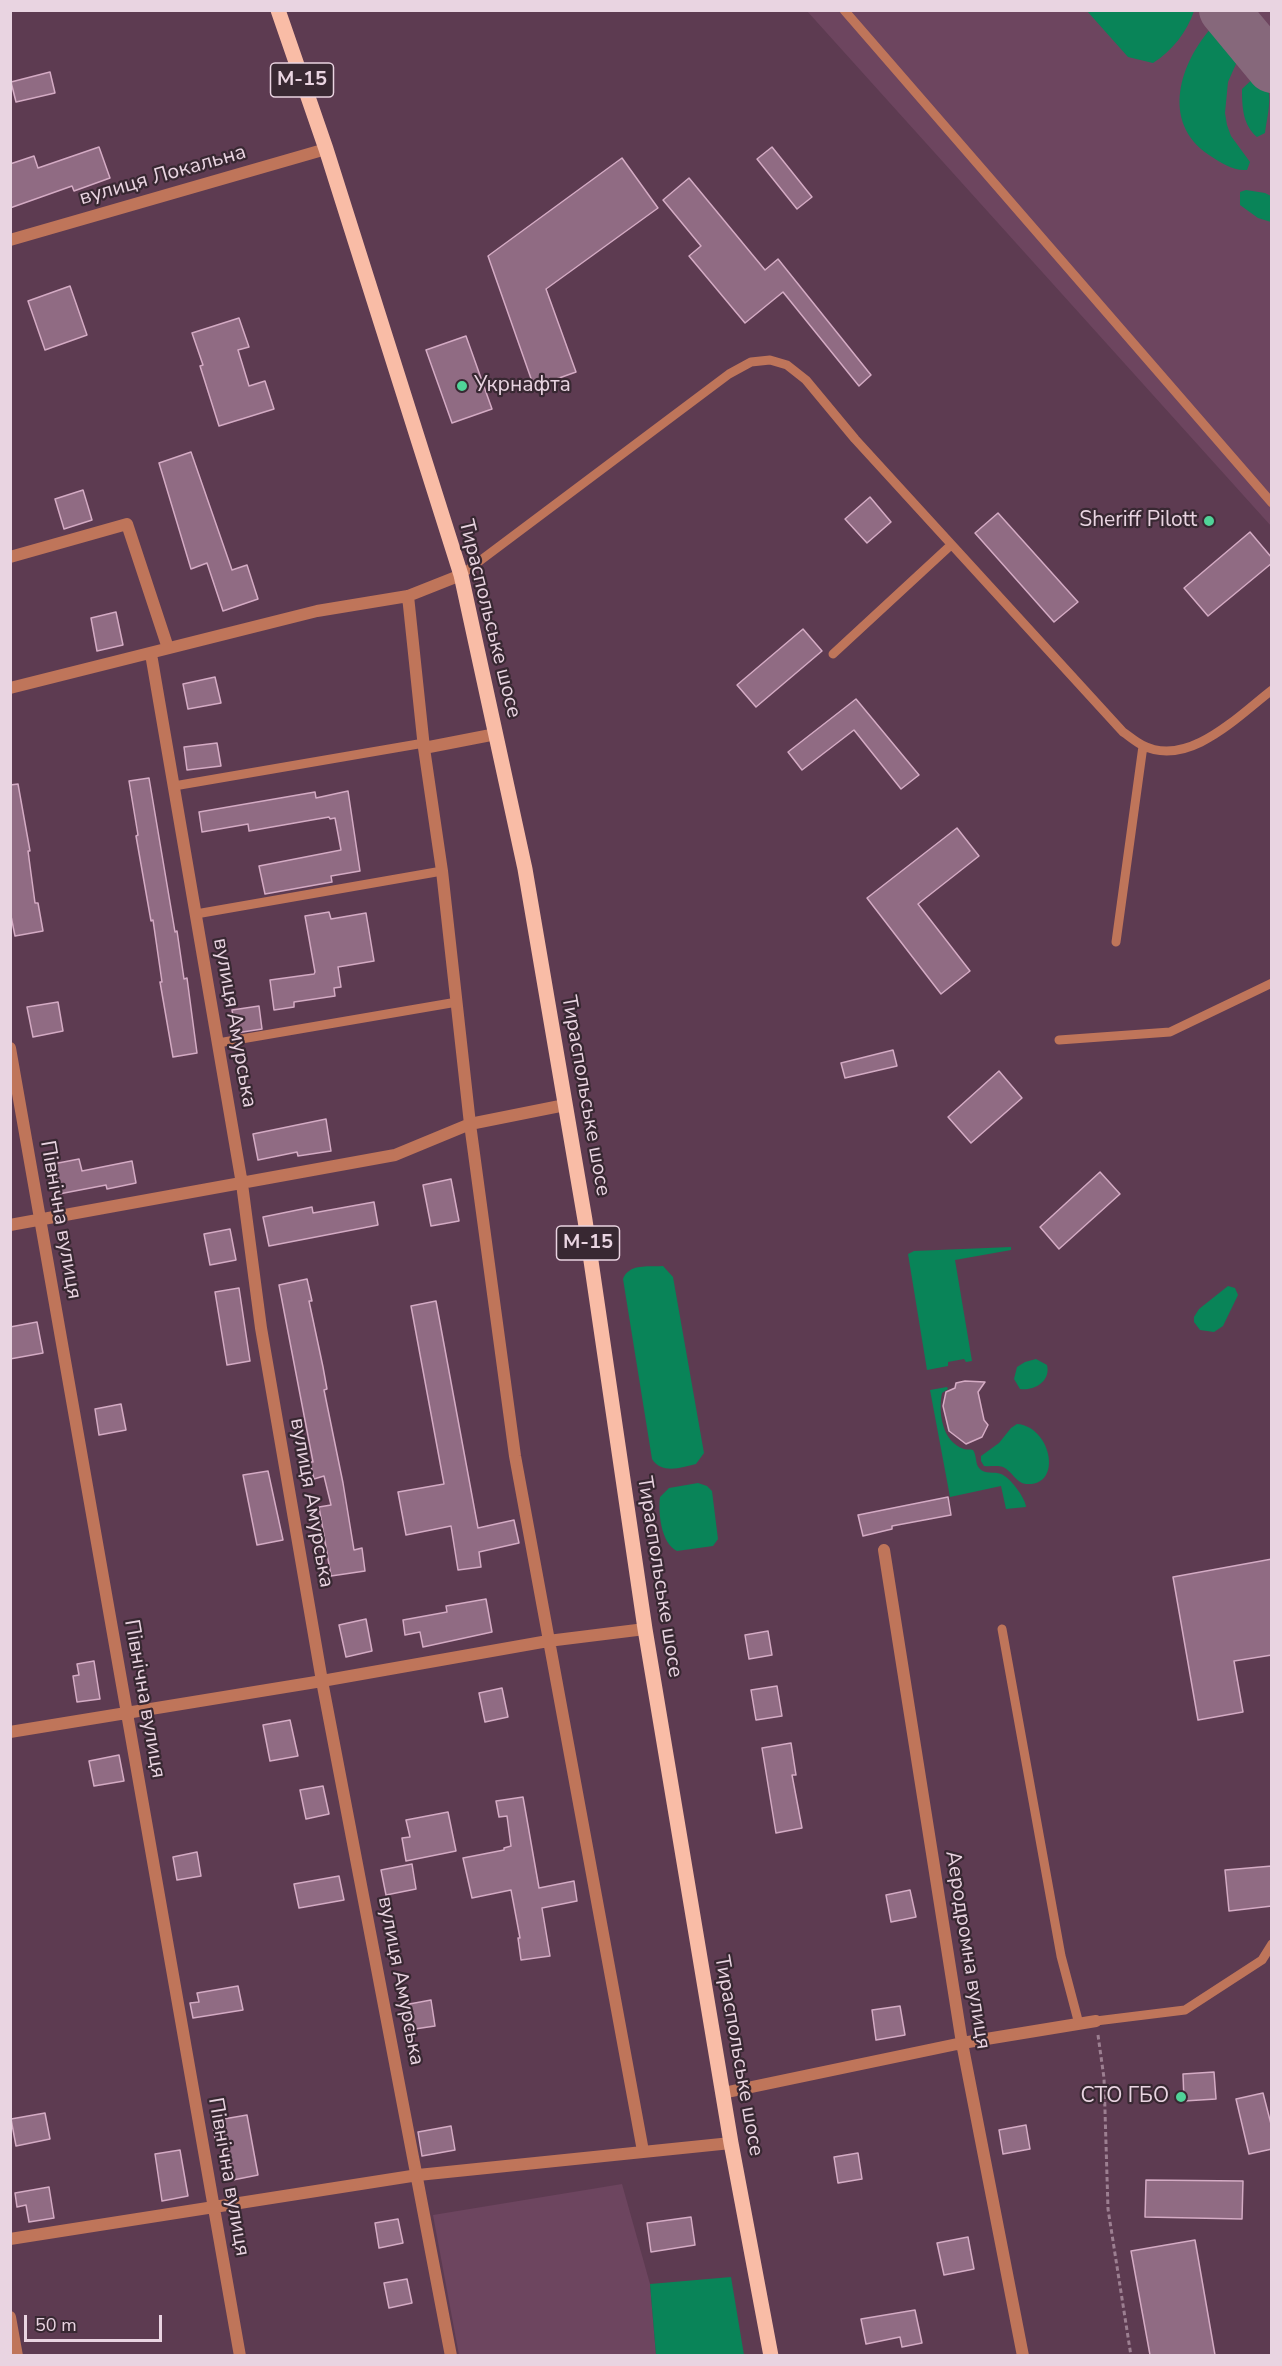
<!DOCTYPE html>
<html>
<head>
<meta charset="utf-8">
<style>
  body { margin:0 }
  #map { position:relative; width:1282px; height:2366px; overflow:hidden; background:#5d3b51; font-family:"Nunito Sans",sans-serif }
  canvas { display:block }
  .frame { position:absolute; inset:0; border:12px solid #e9d4e1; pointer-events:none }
  .scale { position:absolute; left:24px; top:2315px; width:138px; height:27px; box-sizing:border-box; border:3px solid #e9d4e1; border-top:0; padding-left:8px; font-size:18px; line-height:21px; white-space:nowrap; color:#e9d4e1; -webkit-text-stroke:4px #382832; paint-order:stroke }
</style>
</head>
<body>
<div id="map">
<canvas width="1282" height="2366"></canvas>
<div class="frame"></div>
<div class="scale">50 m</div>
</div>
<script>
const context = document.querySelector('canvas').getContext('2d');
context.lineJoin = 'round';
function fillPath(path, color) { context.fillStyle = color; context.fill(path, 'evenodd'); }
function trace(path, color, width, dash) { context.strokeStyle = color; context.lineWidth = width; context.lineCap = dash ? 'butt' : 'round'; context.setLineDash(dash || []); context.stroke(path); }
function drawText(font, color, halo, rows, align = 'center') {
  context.font = font + ' "Nunito Sans",sans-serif'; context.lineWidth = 4.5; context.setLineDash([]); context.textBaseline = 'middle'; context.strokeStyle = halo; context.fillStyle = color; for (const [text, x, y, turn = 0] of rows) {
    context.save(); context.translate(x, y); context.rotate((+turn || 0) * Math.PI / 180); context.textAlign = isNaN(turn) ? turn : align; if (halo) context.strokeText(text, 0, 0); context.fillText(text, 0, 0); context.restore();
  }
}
fillPath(new Path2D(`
  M807,11H1271V526Z
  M622,2184L650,2284L656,2355H459L433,2215Z`), '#6d455f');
fillPath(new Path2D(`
  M1087,11H1194C1187,32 1172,51 1153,63L1128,57Z
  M1213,26L1223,27L1237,44L1239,57L1228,82L1225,113L1227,125L1231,136L1250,162L1247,170C1233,171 1221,163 1209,155C1160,122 1180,62 1213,26Z
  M1260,72C1275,90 1268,111 1265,133L1257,137C1243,125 1242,108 1242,89Z
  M1246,190L1265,193L1271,196V222L1258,218L1240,205V192Z
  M1011,1247V1250L955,1260L972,1361L966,1362L964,1359L948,1362V1366L927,1370L908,1254L914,1251Z
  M663,1266L673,1277L704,1453L696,1464C681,1468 661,1474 652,1459L623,1279C629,1263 649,1267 663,1266Z
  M1228,1286L1235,1288L1238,1295L1223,1326L1214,1332L1200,1330L1194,1322V1317L1199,1309Z
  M1036,1359L1047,1365C1051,1381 1035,1391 1020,1389L1014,1379L1017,1367L1025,1362Z
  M947,1387L948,1389L942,1393C938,1412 942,1442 964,1449C967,1450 970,1449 973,1450C977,1456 975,1463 979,1468C985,1475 994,1471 1001,1474C1010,1477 1026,1499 1026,1507L1006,1509L1001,1486L950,1497L930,1390Z
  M1017,1424C1051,1426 1064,1487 1026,1484C1016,1483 1012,1471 1003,1467C997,1465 990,1467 984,1466L981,1461V1456L999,1443L1011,1428Z
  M698,1483L707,1486L712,1491L718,1539L713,1546L677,1551C661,1543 658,1513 660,1497L669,1488Z
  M731,2277L744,2355H656L650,2284Z`), '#098458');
trace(new Path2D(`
  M1224,10L1272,68`), '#86687b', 50);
const building = new Path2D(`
  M50,72L55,93L16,102L11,82Z
  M99,147L110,178L74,191L72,186L10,208V164L34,156L38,168Z
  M772,147L812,197L797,209L757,159Z
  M622,158L658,208L546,289L576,372L534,387L488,256Z
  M689,178L765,270L778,259L871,375L859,386L783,292L745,323L689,256L701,246L663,200Z
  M70,286L87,335L45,350L28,301Z
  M239,318L249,347L238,350L249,386L265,381L274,409L219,426L200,366L203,365L192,333Z
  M466,336L492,409L452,423L426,350Z
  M191,452L232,570L247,565L258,599L223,611L207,563L191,569L159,463Z
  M83,490L92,520L64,529L55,499Z
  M870,497L891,522L867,543L845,519Z
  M998,513L1078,602L1054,622L975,533Z
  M1250,532L1272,558V563L1208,616L1184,588Z
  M116,612L123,645L97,651L91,618Z
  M803,629L822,651L756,707L737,685Z
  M215,677L221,703L188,709L183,684Z
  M856,699L919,775L901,789L854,730L802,770L788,752Z
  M217,743L221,766L187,770L184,747Z
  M149,778L175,932L177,931L184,979L187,978L197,1053L173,1057L160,982H162L153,920L151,921L136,836L138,835L129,781Z
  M18,784L30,851H28L35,903H38L43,931L15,936L10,911V785Z
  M348,791L360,871L331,876L332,882L265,894L259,866L341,850L335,818L330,819L329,817L249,831L248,824L202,832L199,812L315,792L316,798Z
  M957,828L979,856L918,904L970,971L941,994L867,898Z
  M329,912L331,919L366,913L374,961L338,967L341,987L334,988L335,996L294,1002V1007L274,1010L270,980L314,974L315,972L305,916Z
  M58,1002L63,1031L33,1037L27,1007Z
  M259,1006L262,1029L236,1033L232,1010Z
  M893,1050L897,1066L845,1078L841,1063Z
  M999,1071L1022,1098L971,1143L948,1117Z
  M326,1119L331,1151L298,1156L297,1152L258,1160L253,1134Z
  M79,1159L82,1171L132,1161L136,1183L107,1189L106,1185L59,1194L53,1164Z
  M1100,1172L1120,1194L1059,1249L1040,1227Z
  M451,1179L459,1221L431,1226L423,1185Z
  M374,1202L378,1225L269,1246L263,1217L312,1207L313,1213Z
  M230,1229L236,1260L210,1265L204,1234Z
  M307,1279L312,1301H309L323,1367L327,1389L324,1390L343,1483L354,1550L362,1548L365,1571L331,1576L319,1507L331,1505L324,1476L314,1479L310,1462H313L279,1285Z
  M239,1288L250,1361L227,1365L215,1292Z
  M436,1301L478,1528L514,1520L519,1543L479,1552L481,1567L458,1570L451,1526L406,1535L398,1492L444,1484L411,1306Z
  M37,1322L43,1353L10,1359V1327Z
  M965,1381L985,1382L978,1392L984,1420L988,1425L982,1437L966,1444L949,1431L943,1406L946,1392L955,1388L956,1383Z
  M121,1404L126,1430L99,1435L95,1409Z
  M268,1471L283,1540L257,1545L243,1475Z
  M948,1497L951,1515L892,1526V1529L863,1536L858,1515Z
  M1272,1559V1655L1234,1661L1243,1712L1198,1720L1173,1577Z
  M486,1599L492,1632L423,1647L420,1632L405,1635L403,1620L447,1612L446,1606Z
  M366,1619L372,1651L346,1657L339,1625Z
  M768,1631L772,1655L749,1659L745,1635Z
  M94,1661L100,1699L77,1702L73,1676L79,1675L77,1664Z
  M777,1686L782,1716L756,1720L751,1690Z
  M502,1688L508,1717L485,1722L479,1693Z
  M290,1720L298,1756L270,1761L263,1725Z
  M791,1743L796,1775H792L802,1828L776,1833L762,1748Z
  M119,1755L124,1781L94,1786L89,1761Z
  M323,1786L329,1814L306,1819L300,1790Z
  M523,1797L539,1888L574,1881L577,1901L542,1908L550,1956L521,1960L518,1938H520L511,1890L472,1898L463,1858L504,1850V1848L511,1846L507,1816L499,1817L496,1801Z
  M448,1812L456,1851L406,1861L402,1838L410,1837L406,1820Z
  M197,1852L201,1876L177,1880L173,1857Z
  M412,1864L416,1889L386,1895L381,1870Z
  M1272,1866V1906L1229,1911L1225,1870Z
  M339,1876L344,1900L299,1908L294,1884Z
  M910,1890L916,1917L891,1922L886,1895Z
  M238,1986L243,2010L193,2018L190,2003L199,2002L197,1993Z
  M431,2000L435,2026L408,2030L404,2005Z
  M900,2006L905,2035L876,2040L872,2010Z
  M1214,2072L1216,2099L1184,2101L1183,2074Z
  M1263,2093L1272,2128V2149L1249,2154L1236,2099Z
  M45,2113L50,2139L16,2146L11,2119Z
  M247,2115L258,2175L233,2180L225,2137L215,2139L212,2121Z
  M1026,2125L1030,2149L1003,2154L999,2130Z
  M451,2126L455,2150L422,2156L418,2132Z
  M180,2150L188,2196L162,2201L155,2154Z
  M858,2153L862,2179L838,2183L834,2157Z
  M1146,2180L1243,2181L1242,2219L1145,2217Z
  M49,2187L54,2218L29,2222L26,2205L17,2207L15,2193Z
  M691,2217L695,2245L651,2252L647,2223Z
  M398,2219L403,2243L379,2248L375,2223Z
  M968,2237L974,2269L944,2275L937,2243Z
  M1195,2240L1215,2355H1150L1131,2251Z
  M407,2279L412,2303L389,2308L384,2283Z
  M915,2310L922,2343L902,2347L900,2337L866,2344L861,2319Z`);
fillPath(building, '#906b83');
trace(building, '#d4abc4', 1.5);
trace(new Path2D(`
  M1098,2035L1104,2078L1108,2209L1131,2356`), '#9c7f91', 3, [4.5, 3]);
trace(new Path2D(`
  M844,10L1272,503
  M461,575L729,374L751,362L770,360L787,365L806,380L855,439L1123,732C1129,736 1136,742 1142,745C1188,769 1238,716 1272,690
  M833,654L951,545
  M174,786L424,743
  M196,914L442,871
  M1116,942L1143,746
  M1059,1040L1170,1032L1272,983
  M218,1043L457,1002
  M1002,1629L1061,1956L1079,2024
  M1096,2021L1185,2010L1262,1960L1272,1944`), '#bf755a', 9);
trace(new Path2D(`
  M10,240L326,149
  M10,557L127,524L168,648
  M408,596L424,748L442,871L470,1124L515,1456L643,2151
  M151,654L242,1184L261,1328L322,1681L451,2356
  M10,688L317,611L408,596L461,575
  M424,748L496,734
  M10,1048L240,2356
  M10,1225L395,1155L470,1124L565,1105
  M884,1550L962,2043L1023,2356
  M10,1732L322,1681L548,1641L645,1629
  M723,2093L962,2043L1096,2021
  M10,2239L418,2175L731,2143
  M10,2317L17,2356`), '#bf755a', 12);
trace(new Path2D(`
  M278,10L326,149L461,575L525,869L585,1220L645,1629L731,2143L771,2356`), '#f9bca6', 15);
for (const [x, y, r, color] of [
  [462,386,6,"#50d398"],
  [1209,521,6,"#50d398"],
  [1181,2097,6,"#50d398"]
]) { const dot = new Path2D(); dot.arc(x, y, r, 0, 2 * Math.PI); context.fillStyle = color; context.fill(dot); trace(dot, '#382832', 2); }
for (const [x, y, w] of [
  [302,80,63],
  [588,1243,63]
]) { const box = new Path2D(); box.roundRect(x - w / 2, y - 17, w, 34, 4.5); context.fillStyle = '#382832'; context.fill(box); trace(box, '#e9d4e1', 1.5); }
drawText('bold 20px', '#e9d4e1', null, [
  ["М-15",302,80],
  ["М-15",588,1243]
]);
drawText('21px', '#e9d4e1', '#382832', [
  ["вулиця Локальна",163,176,-16],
  ["Тираспольське шосе",489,619,76],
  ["вулиця Амурська",234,1023,80],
  ["Тираспольське шосе",585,1096,80],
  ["Північна вулиця",60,1220,80],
  ["вулиця Амурська",311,1503,80],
  ["Тираспольське шосе",659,1577,81],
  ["Північна вулиця",144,1699,80],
  ["Аеродромна вулиця",967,1950,81],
  ["вулиця Амурська",400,1981,79],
  ["Тираспольське шосе",738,2056,80],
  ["Північна вулиця",228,2177,80]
]);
drawText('21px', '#e9d4e1', '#382832', [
  ["Укрнафта",474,386,"left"],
  ["Sheriff Pilott",1197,521],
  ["СТО ГБО",1169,2097]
], 'right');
</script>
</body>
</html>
